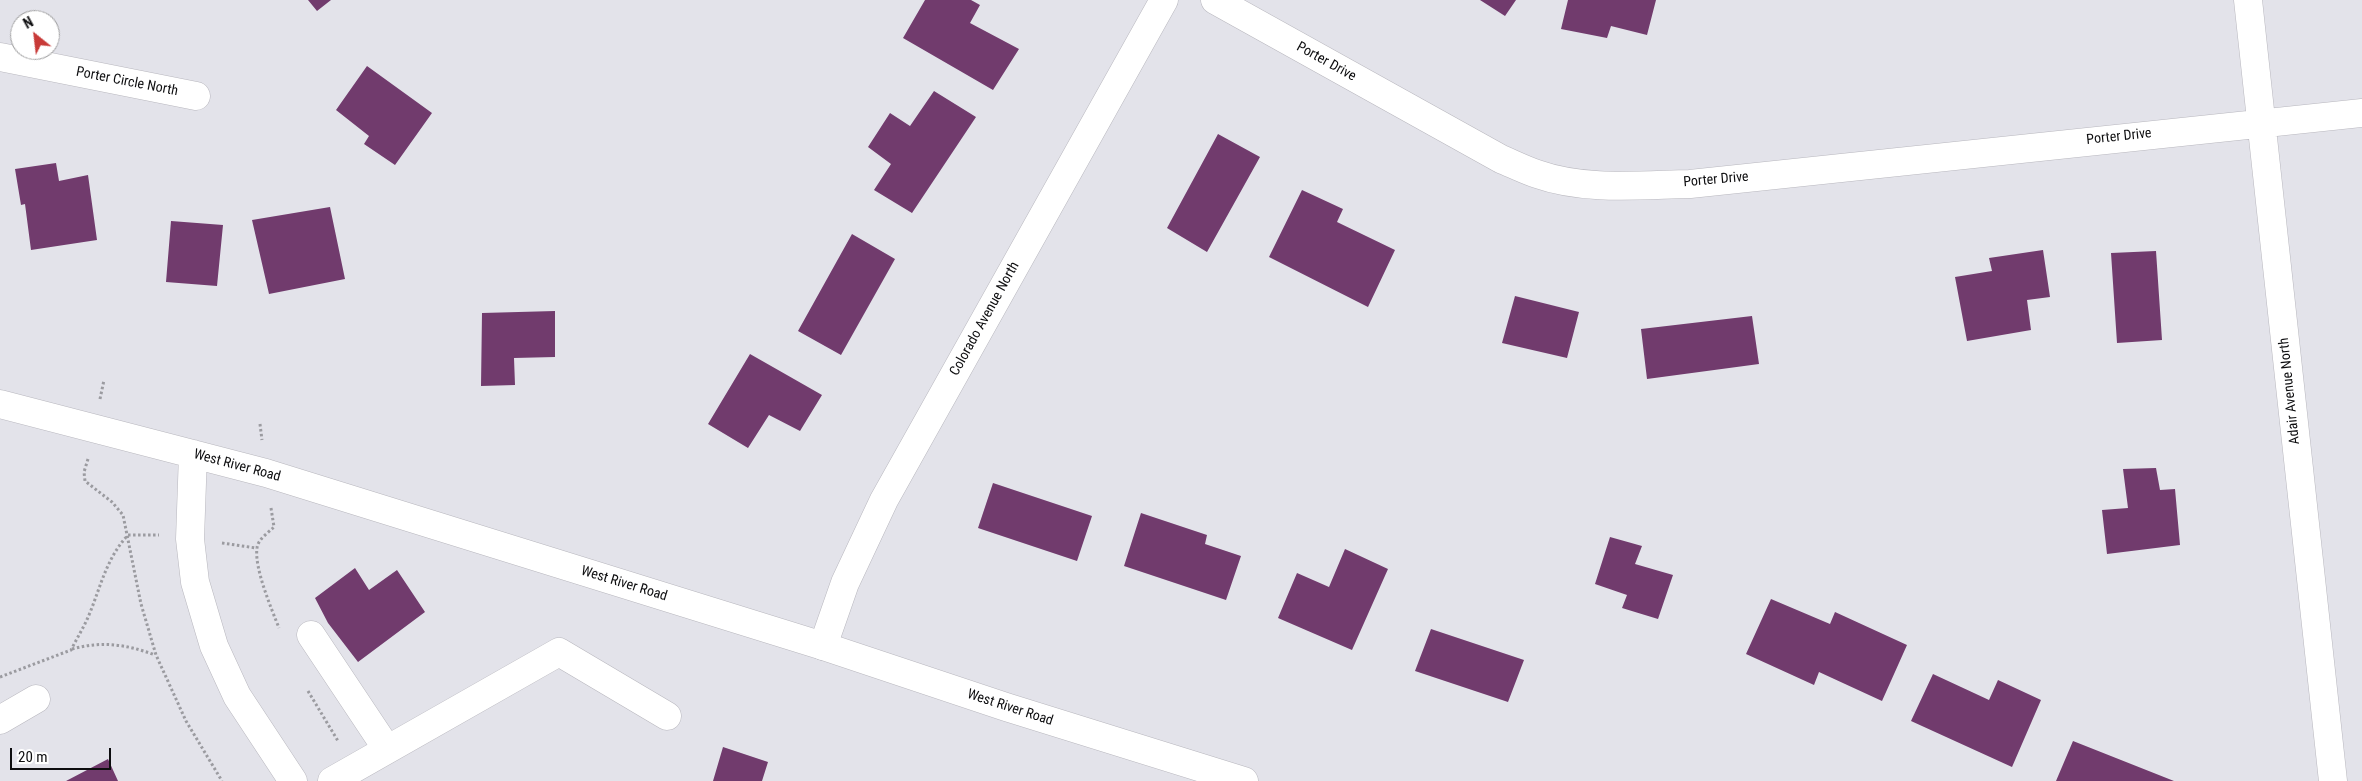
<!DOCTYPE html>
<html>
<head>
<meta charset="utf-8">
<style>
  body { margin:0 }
  #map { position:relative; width:2362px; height:781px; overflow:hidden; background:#e3e3ea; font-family:"Roboto Condensed",sans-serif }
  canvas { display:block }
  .north { position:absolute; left:10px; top:10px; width:50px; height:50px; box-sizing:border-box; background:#fff; border:1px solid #9e9e9f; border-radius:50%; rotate:331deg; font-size:14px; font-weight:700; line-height:20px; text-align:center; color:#0d0d0f }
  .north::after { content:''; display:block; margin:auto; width:18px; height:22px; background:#c83a38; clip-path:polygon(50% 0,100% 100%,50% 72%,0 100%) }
  .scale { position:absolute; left:10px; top:748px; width:101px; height:22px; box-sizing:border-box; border:2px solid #0d0d0f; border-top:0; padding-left:6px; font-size:15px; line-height:18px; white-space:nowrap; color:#0d0d0f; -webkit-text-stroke:4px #fff; paint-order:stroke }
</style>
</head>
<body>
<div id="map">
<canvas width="2362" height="781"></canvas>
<div class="north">N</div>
<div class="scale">20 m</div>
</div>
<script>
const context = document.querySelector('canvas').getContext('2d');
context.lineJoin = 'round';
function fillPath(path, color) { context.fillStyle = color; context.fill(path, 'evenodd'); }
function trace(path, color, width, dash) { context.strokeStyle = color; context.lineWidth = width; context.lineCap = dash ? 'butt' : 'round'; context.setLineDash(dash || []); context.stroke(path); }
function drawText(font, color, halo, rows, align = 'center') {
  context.font = font + ' "Roboto Condensed",sans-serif'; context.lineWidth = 5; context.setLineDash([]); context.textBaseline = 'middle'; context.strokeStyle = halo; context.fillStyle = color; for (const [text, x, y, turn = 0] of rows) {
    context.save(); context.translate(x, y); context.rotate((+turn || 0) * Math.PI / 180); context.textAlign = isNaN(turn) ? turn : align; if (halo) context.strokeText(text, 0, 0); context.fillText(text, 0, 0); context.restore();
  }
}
fillPath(new Path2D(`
  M308,0H331L317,11Z
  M925,0H971L980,5L970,23L1019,49L993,90L903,38Z
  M1480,0H1516L1505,16Z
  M1568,0H1656L1647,35L1611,26L1607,38L1561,29Z
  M367,66L432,113L395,165L364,144L369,136L336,110Z
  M934,91L976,117L912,213L874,190L891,164L868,147L890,113L910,126Z
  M1218,134L1260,157L1207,252L1167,228Z
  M56,163L59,181L88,175L97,240L31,250L25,204L21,205L15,169Z
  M1302,190L1343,209L1337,222L1395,250L1368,307L1269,257Z
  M330,207L345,279L269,294L252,220Z
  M171,221L223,225L217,286L166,282Z
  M852,234L895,259L841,355L798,331Z
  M2043,250L2050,297L2027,300L2031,330L1967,341L1955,277L1992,271L1989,258Z
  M2156,251L2162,340L2117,343L2111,253Z
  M1515,296L1579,312L1567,358L1502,343Z
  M555,311V357L514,358L515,385L481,386L482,313Z
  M1752,316L1759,364L1647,379L1641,329Z
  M750,354L822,395L800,431L769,415L748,448L708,424Z
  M2156,468L2160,490L2175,489L2180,545L2107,554L2102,510L2128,508L2123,469Z
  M993,483L1092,516L1077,561L978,528Z
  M1141,513L1207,535L1205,544L1241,556L1226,600L1124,566Z
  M1610,537L1642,546L1635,564L1673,575L1658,619L1622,608L1627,595L1595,584Z
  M1345,549L1388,569L1352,650L1278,618L1297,573L1329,587Z
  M355,568L369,590L397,570L425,612L358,662L328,623L315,598Z
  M1771,599L1830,624L1835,612L1907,645L1882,701L1819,672L1814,685L1746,654Z
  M1431,629L1524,660L1508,702L1415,671Z
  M1933,674L1989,700L1998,680L2041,700L2012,767L1911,721Z
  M2073,741L2174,781H2056Z
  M723,747L768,762L762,781H713Z
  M108,759L118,781H66Z`), '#713b6d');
const minor = new Path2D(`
  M1215,0L1501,159C1513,164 1525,170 1537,174C1585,191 1640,185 1690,184L2362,113
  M2248,0L2333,781
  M0,57L196,96
  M311,635L387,749
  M823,646L845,583L884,500L1164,0
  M0,720L36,699
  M332,781L559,652L667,716`);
const major = new Path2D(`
  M0,404L266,473L823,646L1006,707L1244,781
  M193,454L190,539L195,582L214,646L237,696L293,781`);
trace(minor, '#b8b7be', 29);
trace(major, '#b8b7be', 29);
trace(new Path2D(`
  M100,399L104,380
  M260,424L262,440
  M88,459L84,472L85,481L112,502L123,515L141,604L156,655L186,721L222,781
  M271,508L274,527C268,533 258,539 257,548C254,568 272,610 279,628
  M222,543L256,548
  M72,649C101,641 126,644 155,655
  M0,677L71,650C77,638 84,627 89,615C101,586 106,559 128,535H159
  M308,691L338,741`), '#9b9ba0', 3, [2.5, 2.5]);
trace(minor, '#fff', 28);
trace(major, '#fff', 28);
drawText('14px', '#0d0d0f', '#fff', [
  ["Porter Drive",1326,62,29],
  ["Porter Circle North",127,82,11],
  ["Porter Drive",2119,137,-6],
  ["Porter Drive",1716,180,-5],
  ["Colorado Avenue North",985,319,-61],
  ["Adair Avenue North",2290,391,-96],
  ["West River Road",237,466,15],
  ["West River Road",624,584,17],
  ["West River Road",1010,708,18]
]);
</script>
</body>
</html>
